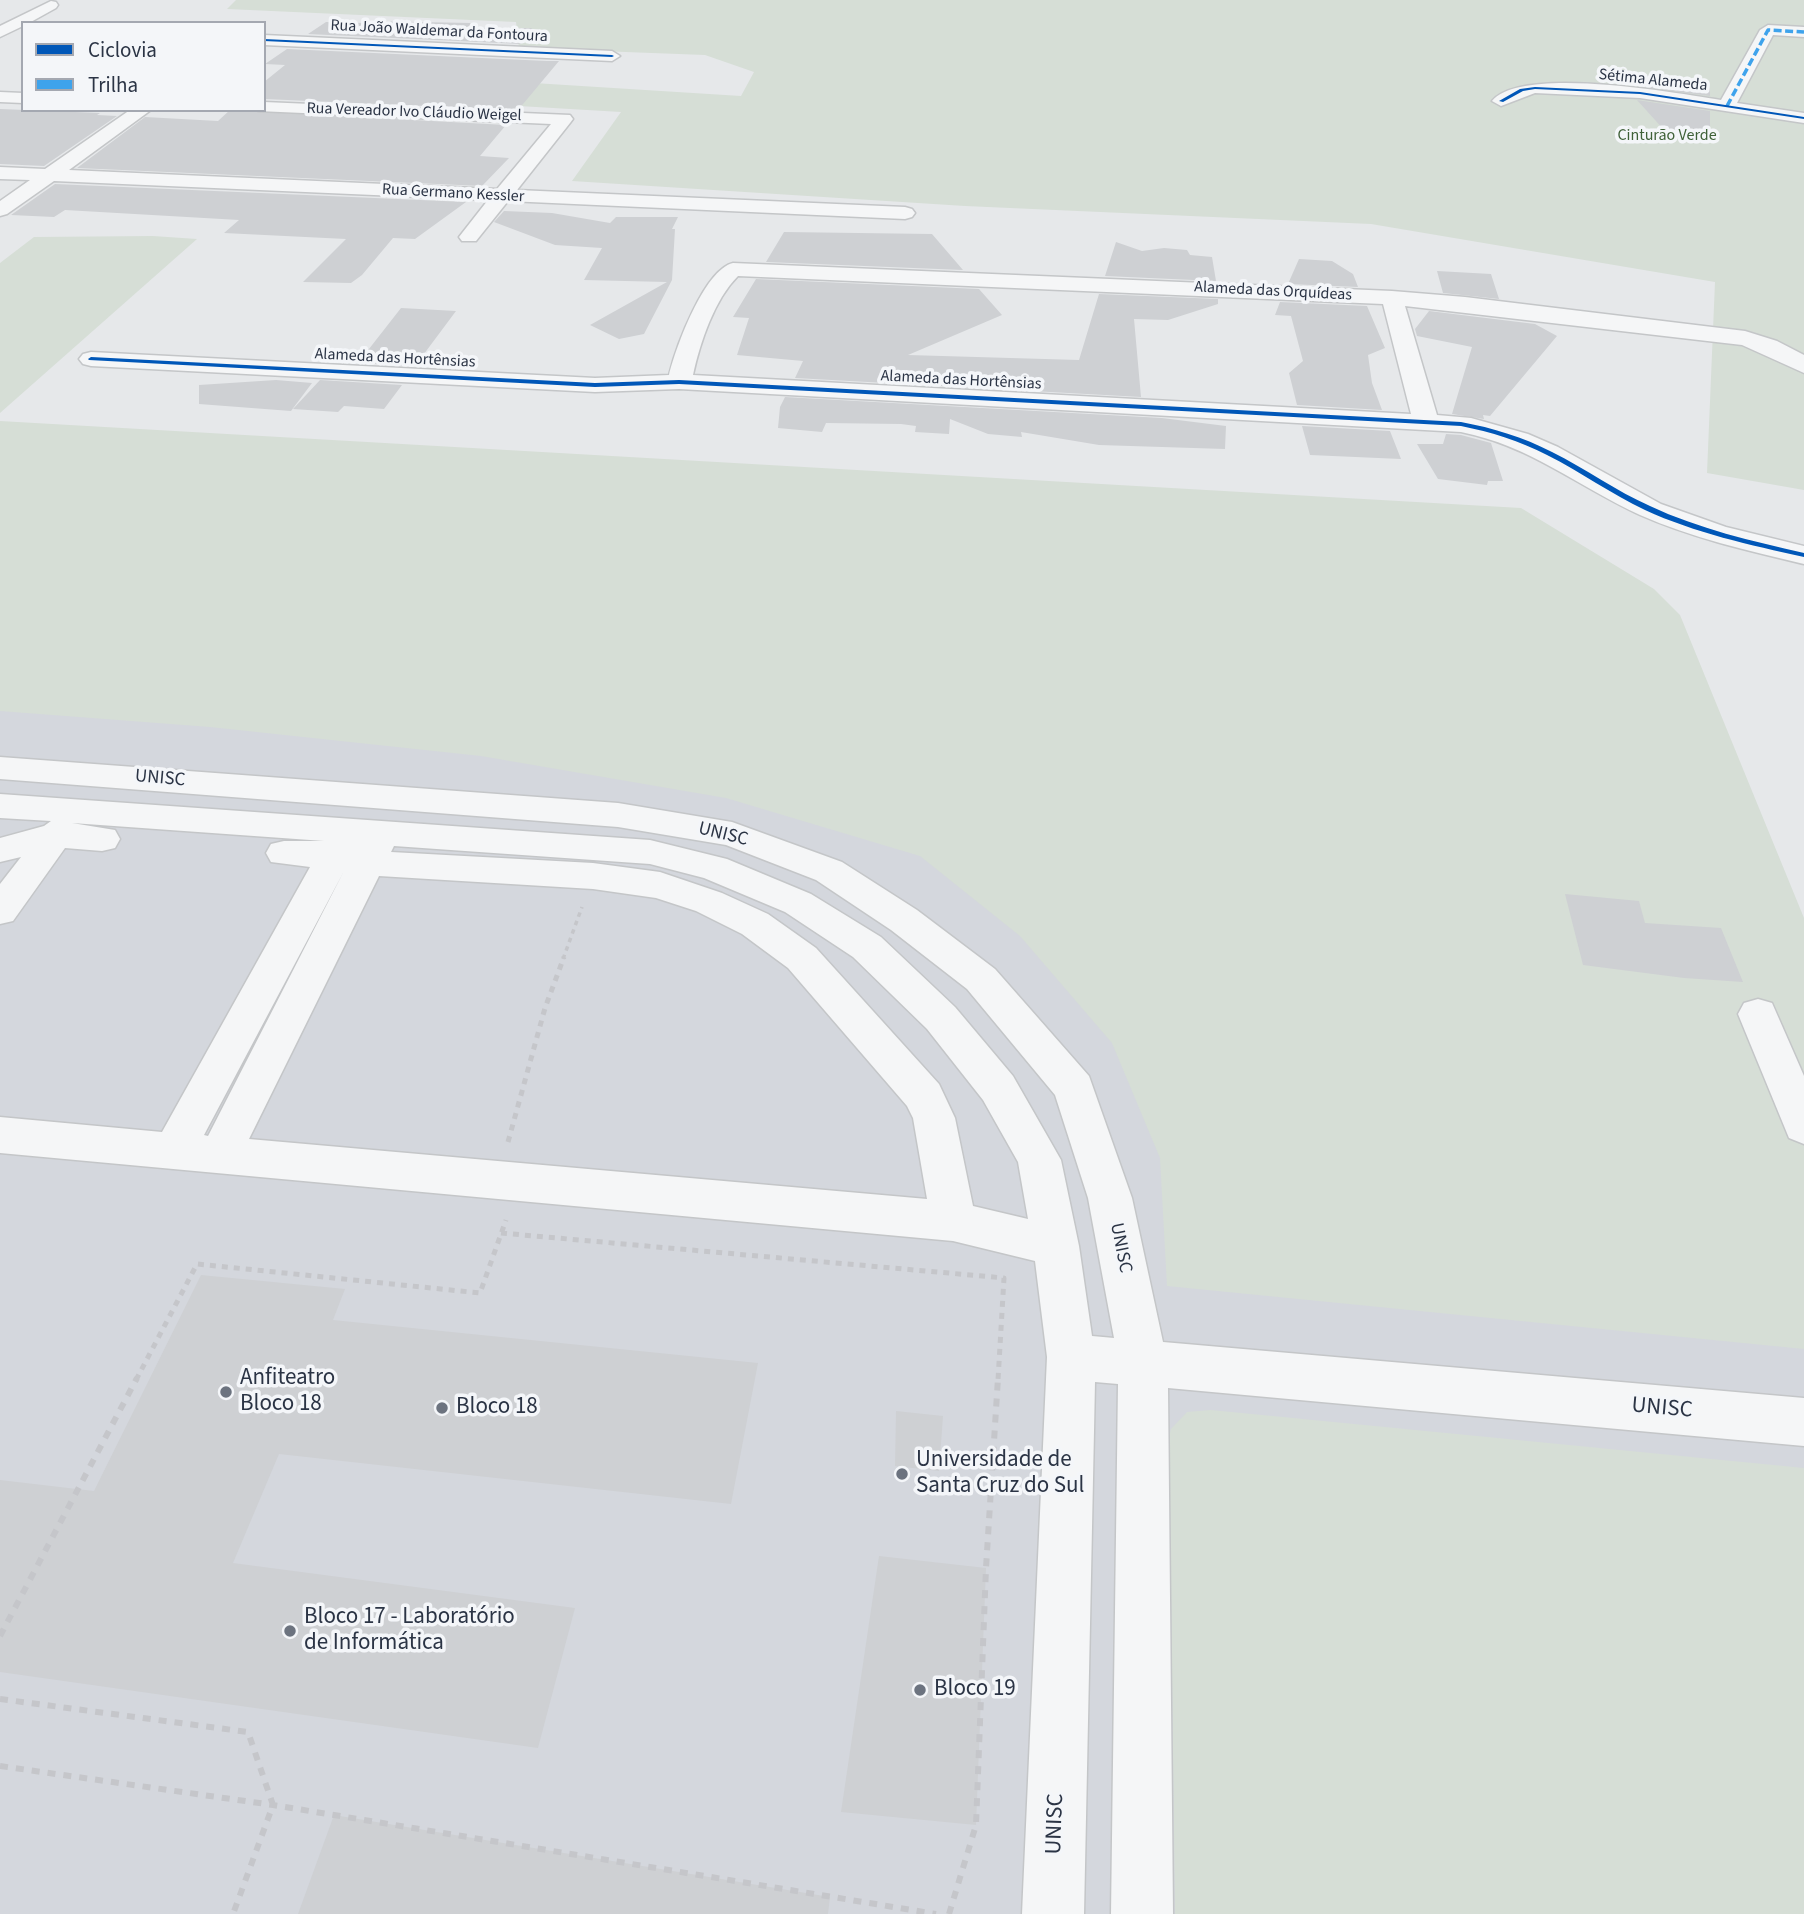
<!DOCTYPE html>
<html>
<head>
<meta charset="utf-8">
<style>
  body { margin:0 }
  #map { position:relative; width:1804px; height:1914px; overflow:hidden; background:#e6e8ea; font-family:"Source Sans 3",sans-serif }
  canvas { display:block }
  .legend { position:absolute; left:21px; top:21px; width:245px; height:91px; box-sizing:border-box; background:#f4f6f9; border:2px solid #a4a8b1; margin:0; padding:9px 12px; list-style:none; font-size:21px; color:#2b3445 }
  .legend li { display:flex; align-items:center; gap:14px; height:35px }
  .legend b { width:35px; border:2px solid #a4a8b1 }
</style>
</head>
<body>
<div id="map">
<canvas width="1804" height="1914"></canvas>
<ul class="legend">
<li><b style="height:9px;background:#0057b8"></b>Ciclovia</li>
<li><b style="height:9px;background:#3ea3ec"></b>Trilha</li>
</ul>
</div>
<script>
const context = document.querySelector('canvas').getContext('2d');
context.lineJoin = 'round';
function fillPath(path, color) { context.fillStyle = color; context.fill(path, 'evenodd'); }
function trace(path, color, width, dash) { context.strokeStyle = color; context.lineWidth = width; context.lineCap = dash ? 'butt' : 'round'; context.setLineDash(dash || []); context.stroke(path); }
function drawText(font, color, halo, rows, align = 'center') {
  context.font = font + ' "Source Sans 3",sans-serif'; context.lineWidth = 7; context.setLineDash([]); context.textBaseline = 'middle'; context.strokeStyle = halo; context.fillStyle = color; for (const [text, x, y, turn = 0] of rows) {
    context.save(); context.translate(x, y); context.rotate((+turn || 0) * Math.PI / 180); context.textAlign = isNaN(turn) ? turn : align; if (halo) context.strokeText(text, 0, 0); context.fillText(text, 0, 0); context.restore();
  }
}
fillPath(new Path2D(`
  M0,558L1804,1034V1914H0Z`), '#d4d7dd');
fillPath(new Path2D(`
  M236,0H1804V490L1707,473L1715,282L1371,224L965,206L572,181L621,112L519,106L454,78L741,96L754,72L705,55L519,48L516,22L227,9Z
  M153,236L197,239L0,413V263L34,237Z
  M0,421L1521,508L1654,589L1680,615L1804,918V1349L1167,1286L1160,1158L1112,1043L1020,936L920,856L726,798L481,756L210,727L0,711Z
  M1211,1410L1804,1468V1914H1175L1170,1507L1165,1451L1171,1429L1187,1412Z`), '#d6ded6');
fillPath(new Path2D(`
  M366,21L471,23L469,26H479L477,28H532L521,44L308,34L326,22L363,23Z
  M287,49L547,61H559L518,110L264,99V82L285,65L265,64Z
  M1609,71L1710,82V96L1621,84Z
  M1637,100L1710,111V131H1665Z
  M0,109L100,113L97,115L117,116L44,166L0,164Z
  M230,110L506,125L480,156L509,158L482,186L77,168L145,117L218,121Z
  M55,184L466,202L415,239L393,238L362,275L351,283L303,282L346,239L224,233L239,220L65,210L54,217L11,215Z
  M504,211L552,213L610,223L616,217H678L672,229H675L672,280L644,334L619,339L590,325L667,282L584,280L602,248L555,245L494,222Z
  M784,232L932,234L963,270L766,262Z
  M1116,242L1142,251L1164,248L1187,250L1190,255L1212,257L1216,281L1105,276Z
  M1299,259L1332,261L1353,274L1358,287L1288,284Z
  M1437,271L1491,274L1499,299L1443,293Z
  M756,279L979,289L1002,315L908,355L1079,360L1099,294L1218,299V304L1168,320L1134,319L1141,397L795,378L803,361L737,355L749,318L733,317Z
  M1280,302L1367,306L1385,348L1368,355L1372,383L1382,410L1297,405L1289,373L1303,361L1291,316L1275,315Z
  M401,308L456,311L415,366L358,363Z
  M1429,311L1535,324L1557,336L1490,416L1483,415L1484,419L1452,414L1472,347L1417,336L1415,329Z
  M276,380L312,383L291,411L199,404V385Z
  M320,380L402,385L384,409L344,406L338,412L293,409Z
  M785,397L1162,418L1226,426L1225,449L1099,445L1021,432L1022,437L988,434L950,419L949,434L915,432L916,426L901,424L826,423L822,432L778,428L780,407Z
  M1302,426L1390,431L1401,459L1310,455Z
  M1446,434L1461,435L1491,443L1503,481H1488L1487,485L1438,479L1417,444H1443Z
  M1565,894L1639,901L1645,923L1721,928L1743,982L1684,978L1583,965Z
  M201,1275L345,1289L333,1320L758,1363L731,1504L279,1454L233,1563L575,1608L538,1748L0,1672V1480L94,1491Z
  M896,1411L943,1416L939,1471L895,1466Z
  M879,1556L986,1568L976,1825L841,1812Z
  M334,1815L830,1897L828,1914H298Z`), '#ced0d3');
const minor = new Path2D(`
  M51,1L56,2L58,5L56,8L29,23H23V26L0,37V26Z
  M1768,25L1804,27V37L1773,35L1737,103L1804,113V123L1640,98L1535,93L1501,106L1492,101C1522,65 1676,93 1721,100L1760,30Z
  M264,35L612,51L620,56L612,61L264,45Z
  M0,92L23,93V103L0,102Z
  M264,102L570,115L573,119L570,123L517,190L905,207L912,209L915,213L912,217L905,219L508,201L476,241H462L459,237L488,200L54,181L7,214L0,216V201L30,180L0,179V167L45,169L130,110H151L69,170L497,189L551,124L258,111L264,110Z
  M733,263L1392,291L1465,297L1745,331L1777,341L1804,355V373L1742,345L1405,306L1437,415L1471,418L1528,434L1558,447L1661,504L1726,527L1804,546V564C1749,551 1692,538 1640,515C1577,486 1531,446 1461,432L679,389L595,392L91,366L83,364L79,359L83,354L91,352L595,378L669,375C676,347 704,270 733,263ZM738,276L1383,304L1411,414L693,375C700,343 714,300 738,276Z
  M0,757L618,803L732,822L842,862L917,910L995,969L1089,1076L1132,1198L1163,1342L1804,1398V1446L1168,1388L1173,1914H1111L1118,1384L1095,1382L1084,1914H1022L1047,1357L1035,1261L953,1241L0,1153V1117L162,1132L310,867L271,862L266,853L271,844L284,841H324L72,823L115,830L120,839L115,848L102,851L65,848L13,921L0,924V884L21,857L0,862V838L44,826L51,821L0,818V794L650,840L727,859L811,894L881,937L955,1007L1013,1076L1061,1160L1079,1246L1092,1336L1114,1338L1088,1198L1055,1095L967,989L891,930L816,880L726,845L618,827L0,779ZM394,846L650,864L704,878L785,912L853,957L927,1029L983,1100L1018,1162L1028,1219L973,1206L955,1118L939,1084L816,948L768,914L722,893L660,872L593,863L391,852ZM344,871L208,1136L204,1135ZM379,876L593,889L656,898L696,911L742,934L788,968L907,1106L913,1118L927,1199L249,1139Z
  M1758,999L1772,1003L1804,1076V1144L1789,1138L1738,1014L1744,1003Z`);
trace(minor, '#c4c6c8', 3);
trace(new Path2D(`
  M563,959L582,907`), '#c5c6ca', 3.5, [4.5, 4.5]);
trace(new Path2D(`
  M508,1142L545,1008L564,957
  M501,1233L1004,1278L998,1380
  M136,1380L197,1264L480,1293L506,1220`), '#c5c6ca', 5, [6, 6]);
trace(new Path2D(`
  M0,1636L137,1378
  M0,1699L248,1732L273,1805L233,1914
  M0,1766L273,1805L936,1914
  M949,1914L976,1825L986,1568L998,1378`), '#c5c6ca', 6, [8, 8]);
fillPath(minor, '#f5f6f7');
trace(new Path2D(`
  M1727,106L1768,30L1804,32`), '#3ea3ec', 3.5, [8, 3.5]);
fillPath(new Path2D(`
  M264,39L612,55L614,56L612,57L264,41Z
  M1535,87L1640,92L1804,117V119L1640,94L1535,89L1523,91L1503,102L1499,101L1520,89Z
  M91,357L595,383L679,380L1461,422C1493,428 1523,437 1552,452C1586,469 1616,491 1650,506C1699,529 1752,541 1804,553V557C1750,545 1695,533 1645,510C1611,494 1581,472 1547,455C1520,441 1491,432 1461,426L679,384L595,387L89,360L88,359Z`), '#0057b8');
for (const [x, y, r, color] of [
  [226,1392,7,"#6c737f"],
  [442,1408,7,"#6c737f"],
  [902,1474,7,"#6c737f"],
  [290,1631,7,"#6c737f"],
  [920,1690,7,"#6c737f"]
]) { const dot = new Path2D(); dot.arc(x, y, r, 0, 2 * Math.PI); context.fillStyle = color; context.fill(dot); trace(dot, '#f4f6f9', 2.5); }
drawText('16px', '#2b3445', '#f4f6f9', [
  ["Rua João Waldemar da Fontoura",439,32,3],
  ["Sétima Alameda",1653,81,6],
  ["Rua Vereador Ivo Cláudio Weigel",414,113,2],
  ["Rua Germano Kessler",453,194,3],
  ["Alameda das Orquídeas",1273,292,3],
  ["Alameda das Hortênsias",395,359,3],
  ["Alameda das Hortênsias",961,381,3]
]);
drawText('16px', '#3f6138', '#f4f6f9', [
  ["Cinturão Verde",1667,136]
]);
drawText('19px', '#2b3445', '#f4f6f9', [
  ["UNISC",160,779,5],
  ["UNISC",723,835,14],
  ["UNISC",1120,1248,79]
]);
drawText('23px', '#2b3445', '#f4f6f9', [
  ["Anfiteatro",240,1379],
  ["Bloco 18",240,1405],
  ["Bloco 18",456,1408],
  ["Universidade de",916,1461],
  ["Santa Cruz do Sul",916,1487],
  ["Bloco 17 - Laboratório",304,1618],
  ["de Informática",304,1644],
  ["Bloco 19",934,1690]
], 'left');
drawText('23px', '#2b3445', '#f4f6f9', [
  ["UNISC",1662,1409,5],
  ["UNISC",1056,1824,-88]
]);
</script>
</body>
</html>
